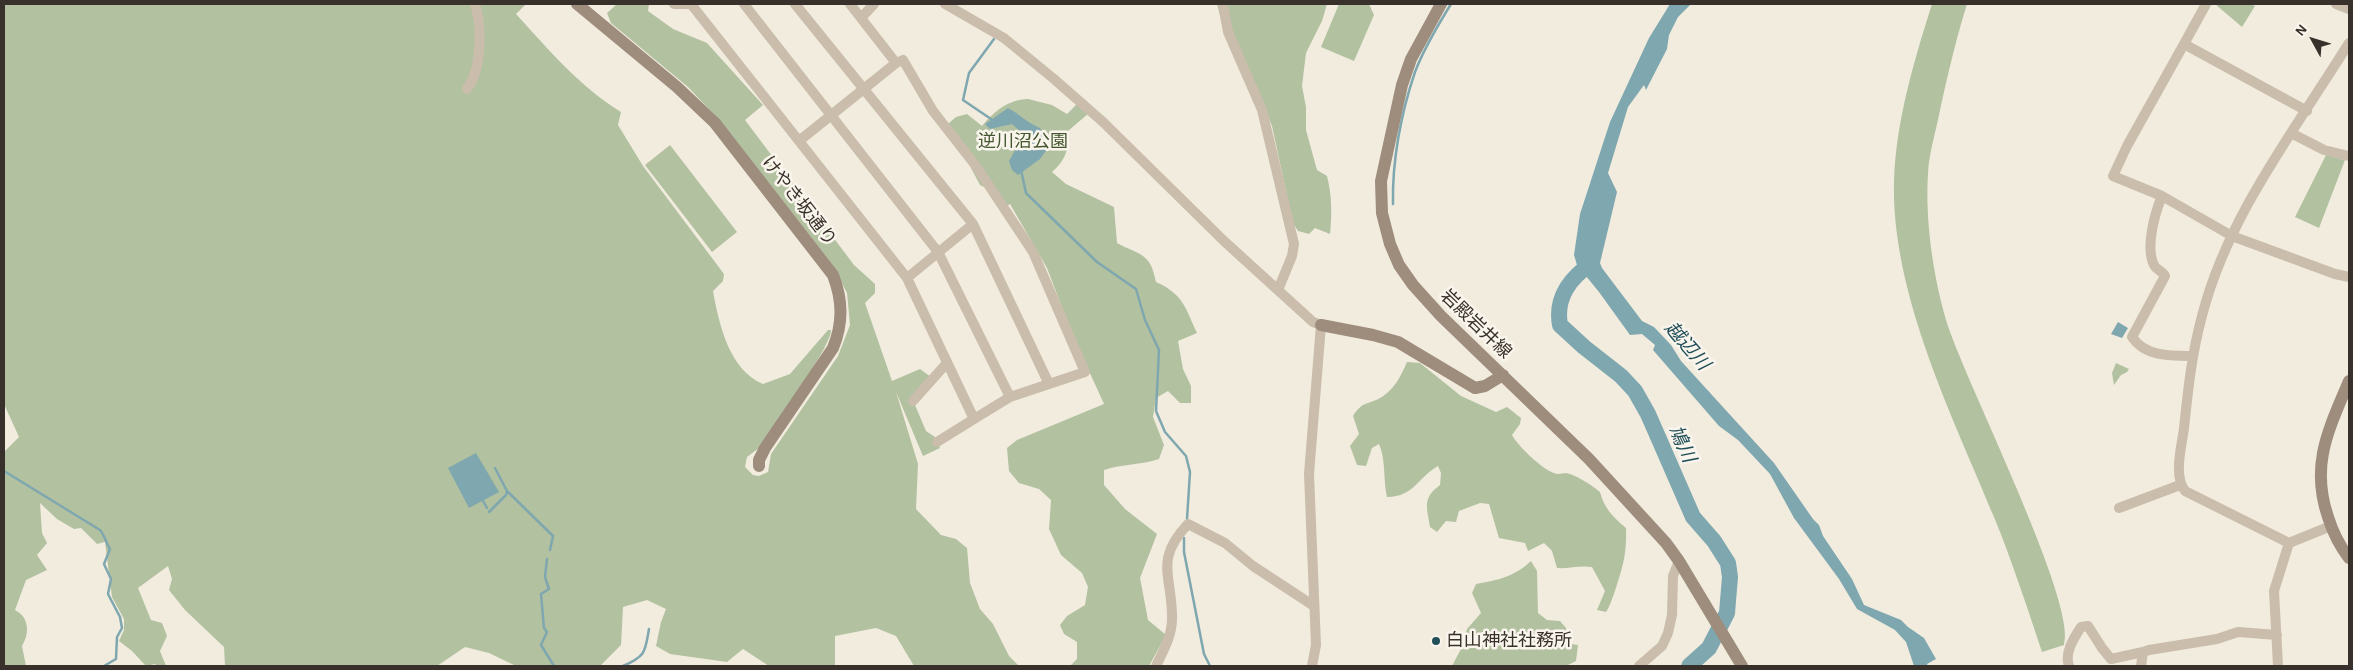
<!DOCTYPE html>
<html>
<head>
<meta charset="utf-8">
<style>
  body { margin:0 }
  #map { position:relative; width:2353px; height:670px; overflow:hidden; background:#f2ecdf; font-family:"Alegreya Sans",sans-serif }
  canvas { display:block }
  .frame { position:absolute; inset:0; border:5px solid #38302a; pointer-events:none }
  .north { position:absolute; left:2288px; top:15px; width:50px; height:50px; -webkit-text-stroke:4px #faf5ec; paint-order:stroke; rotate:309deg; font-size:14px; font-weight:700; line-height:20px; text-align:center; color:#38302a }
  .north::after { content:''; display:block; margin:auto; width:18px; height:22px; background:#38302a; clip-path:polygon(50% 0,100% 100%,50% 72%,0 100%) }
</style>
</head>
<body>
<div id="map">
<canvas width="2353" height="670"></canvas>
<div class="frame"></div>
<div class="north">N</div>
</div>
<script>
const context = document.querySelector('canvas').getContext('2d');
context.lineJoin = 'round';
function fillPath(path, color) { context.fillStyle = color; context.fill(path, 'evenodd'); }
function trace(path, color, width, dash) { context.strokeStyle = color; context.lineWidth = width; context.lineCap = dash ? 'butt' : 'round'; context.setLineDash(dash || []); context.stroke(path); }
function drawText(font, color, halo, rows, align = 'center') {
  context.font = font + ' "Alegreya Sans","Noto Sans JP",sans-serif'; context.lineWidth = 5; context.setLineDash([]); context.textBaseline = 'middle'; context.strokeStyle = halo; context.fillStyle = color; for (const [text, x, y, turn = 0] of rows) {
    context.save(); context.translate(x, y); context.rotate((+turn || 0) * Math.PI / 180); context.textAlign = isNaN(turn) ? turn : align; if (halo) context.strokeText(text, 0, 0); context.fillText(text, 0, 0); context.restore();
  }
}
fillPath(new Path2D(`
  M4,4H526L516,14C549,50 579,86 621,112L618,125L643,166L724,274L723,281L713,291C719,324 729,370 763,384L790,374L828,330H831C832,346 772,428 759,448L747,457L745,467L753,475L759,476L768,472L771,454L838,356L850,325L847,293L832,264L722,123L688,87L611,23L607,13L617,4H649L648,11L673,29L707,43L763,105L745,120L854,265L875,284V293L865,303L892,381L920,369L931,377L912,398L926,431L935,437L940,448L923,456L896,392L918,464L916,509L941,535L956,539L967,548L970,583L980,609L993,624L1009,656L1019,666H914L896,636L876,628L835,636V666H769L743,649L727,662L670,654L656,646L661,622L666,609L647,600L623,607L621,645L600,666H516L489,653L465,647L437,666H225L224,647L185,610L169,590L172,579L168,566L138,588L151,620L162,623L167,636L160,651L166,666H157L155,664L146,666L132,651L119,641L124,630V619L112,597L105,542L97,544L81,528L74,529L57,519L40,503L42,533L47,543L37,555L47,570L26,580L15,610C29,617 30,633 22,646L26,666H4V452L19,437L4,404Z
  M1217,4H1327L1322,21L1306,53L1302,86L1306,107V130L1317,170L1327,176C1332,195 1332,215 1330,234L1315,228L1309,234L1298,231L1293,223L1272,126L1244,58L1226,39Z
  M1339,4H1369L1374,15L1354,61L1321,47Z
  M1932,4H1967C1956,39 1948,74 1940,110C1936,131 1929,153 1928,173C1925,221 1933,274 1946,320C1963,377 2079,605 2064,645L2042,652C2027,607 2012,561 1994,517C1952,415 1891,293 1894,181C1896,121 1914,61 1932,4Z
  M2215,4H2250L2255,6L2242,27Z
  M1028,99L1052,105L1067,114L1077,104L1089,113L1068,131C1069,149 1066,160 1052,172L1066,184L1114,207L1117,243C1141,256 1150,252 1156,282C1183,294 1185,307 1197,333L1178,341L1183,369L1191,386V403H1180L1168,391L1156,398L1153,417L1164,445L1159,459C1141,465 1122,464 1104,470V485L1125,509L1157,534L1140,578L1148,620L1166,635L1149,666H1070L1077,659V642L1064,634L1060,625L1067,616L1085,605L1088,587L1082,573L1061,555L1049,529L1051,500L1039,489L1019,483L1009,471L1007,448L1017,440L1104,404L1073,336L1047,268L1010,204L1007,206L999,194L980,185L948,124L956,117L967,114L982,126C995,111 1007,100 1028,99Z
  M670,145L737,232L712,252L645,165Z
  M2326,155L2345,160L2319,228L2295,217Z
  M1407,362L1420,363L1461,396L1496,412L1507,407L1521,418L1520,424L1512,435C1518,446 1542,469 1554,473C1558,475 1562,473 1566,473C1578,476 1590,484 1600,492C1604,508 1613,517 1626,528C1627,556 1622,569 1614,594C1611,601 1610,606 1606,612L1597,610L1605,591L1592,567C1579,565 1569,569 1557,568L1552,551L1544,543L1528,551L1525,543L1499,538L1489,504L1480,503L1459,511L1456,522L1446,521L1437,532L1430,527C1427,507 1422,498 1440,485L1441,473L1438,466C1416,479 1415,496 1387,497C1383,480 1386,459 1379,444L1372,448L1366,466L1357,465L1350,446L1359,434L1353,416C1363,400 1369,405 1382,397C1395,388 1401,376 1407,362Z
  M2116,363L2129,369L2127,372L2121,375L2114,385L2112,373Z
  M1531,561L1537,571L1538,613L1547,620L1560,621L1566,628L1565,643L1578,645L1576,661L1566,666H1452L1462,647L1467,629L1481,613L1472,593L1476,584C1498,580 1514,577 1531,561Z`), '#b2c1a0');
fillPath(new Path2D(`
  M1670,4H1691L1678,17L1669,35L1667,49L1646,90L1644,85L1628,107L1608,173L1617,192L1600,263L1602,268L1642,321L1654,327L1671,345L1681,361L1774,463L1813,519L1819,525L1823,536L1852,579L1864,605L1901,620L1908,627L1924,638L1936,659L1927,664L1928,666H1914L1906,642L1895,630L1857,609L1839,579L1794,518L1770,474L1738,440L1719,426L1653,350L1655,345L1642,334L1630,335L1599,292L1577,265L1574,255L1580,214L1610,122L1649,38Z
  M1008,108C1020,114 1027,123 1040,128L1048,148L1040,159L1018,175L1012,170L1009,161L1017,147L1021,132L1012,124L990,129L985,124Z
  M2118,322L2128,328L2122,338L2111,334Z
  M476,453L499,492L469,508L448,468Z`), '#7fa7af');
trace(new Path2D(`
  M991,119L963,100L969,73L994,39
  M1021,170L1026,193L1097,262L1136,289L1145,320L1159,350L1156,411L1165,432L1186,456L1190,472L1187,519
  M1393,204C1392,161 1401,113 1415,72C1424,48 1438,25 1451,4
  M495,468L507,491L553,536L550,550
  M4,471L100,530C105,536 106,543 110,549L104,564L111,579L108,594L120,617L122,628L117,637L116,659L104,666
  M483,501L487,508
  M489,512L506,495L507,491
  M1184,538V552L1204,654L1210,666
  M547,559L545,577L549,589L541,594L544,628L547,632L541,645L554,666
  M623,666C646,656 645,652 649,629`), '#7fa7af', 2.5);
trace(new Path2D(`
  M1592,263C1570,278 1555,297 1560,325L1584,347L1621,376L1635,391L1648,414L1693,517L1714,541L1728,563L1730,577L1727,613L1709,648L1689,666`), '#7fa7af', 16);
trace(new Path2D(`
  M674,4H690
  M691,4L907,278L974,419L1010,397L1085,372L1033,252L976,166L933,111L903,60L896,63L799,141
  M744,4L938,252L1010,397
  M795,4L973,224L1049,384
  M850,4L896,63
  M945,4L1004,38L1054,79L1103,122L1224,241L1313,322L1321,325L1309,474L1316,645L1312,666
  M1223,4L1228,32L1262,110L1294,244L1292,256L1278,290
  M2206,4L2184,44L2307,111
  M2336,4L2349,9
  M861,18L874,4
  M2184,44L2127,146L2113,176L2162,196L2232,236L2335,274L2349,277
  M467,89C482,69 482,27 475,4
  M2291,133L2324,150L2349,156
  M2162,196C2155,213 2145,247 2154,265C2156,270 2163,271 2165,276L2132,337C2145,357 2172,356 2193,356
  M907,278L973,224
  M913,401L946,364
  M937,442L974,419
  M2119,508L2180,485
  M2331,526L2289,543L2185,491C2173,476 2182,445 2184,428C2188,390 2192,352 2202,316C2228,215 2295,130 2349,43
  M1156,666C1163,651 1172,636 1172,619C1173,577 1153,561 1188,524L1225,543L1253,566L1314,606
  M1639,666L1662,646L1668,633L1672,615L1673,576L1679,561
  M2069,666C2064,653 2074,638 2081,627L2088,626L2102,648L2111,659L2143,652
  M2141,666L2143,652L2149,650L2217,639L2238,632L2277,635
  M2278,666L2274,591L2289,543`), '#cabdab', 10);
trace(new Path2D(`
  M577,4L677,87L715,123L833,275C843,301 843,323 833,348L765,448L759,460V466
  M1441,4L1411,59L1402,85L1381,181L1382,213L1390,244L1399,265L1413,285L1441,316L1589,459L1666,543L1679,561L1742,666
  M1321,325L1373,335L1398,342L1475,388L1485,386L1503,375
  M2349,381C2329,429 2310,464 2328,517C2333,533 2339,545 2349,558`), '#9e8d7d', 12);
for (const [x, y, r, color] of [
  [1436,641,5,"#214f59"]
]) { const dot = new Path2D(); dot.arc(x, y, r, 0, 2 * Math.PI); context.fillStyle = color; context.fill(dot); trace(dot, '#faf5ec', 2); }
drawText('18px', '#43562f', '#faf5ec', [
  ["逆川沼公園",1023,142]
]);
drawText('18px', '#38302a', '#faf5ec', [
  ["けやき坂通り",799,201,52],
  ["岩殿岩井線",1476,324,44]
]);
drawText('18px', '#38302a', '#faf5ec', [
  ["白山神社社務所",1446,641]
], 'left');
drawText('italic 19px', '#214f59', '#faf5ec', [
  ["越辺川",1687,346,49],
  ["鳩川",1682,444,65]
]);
</script>
</body>
</html>
